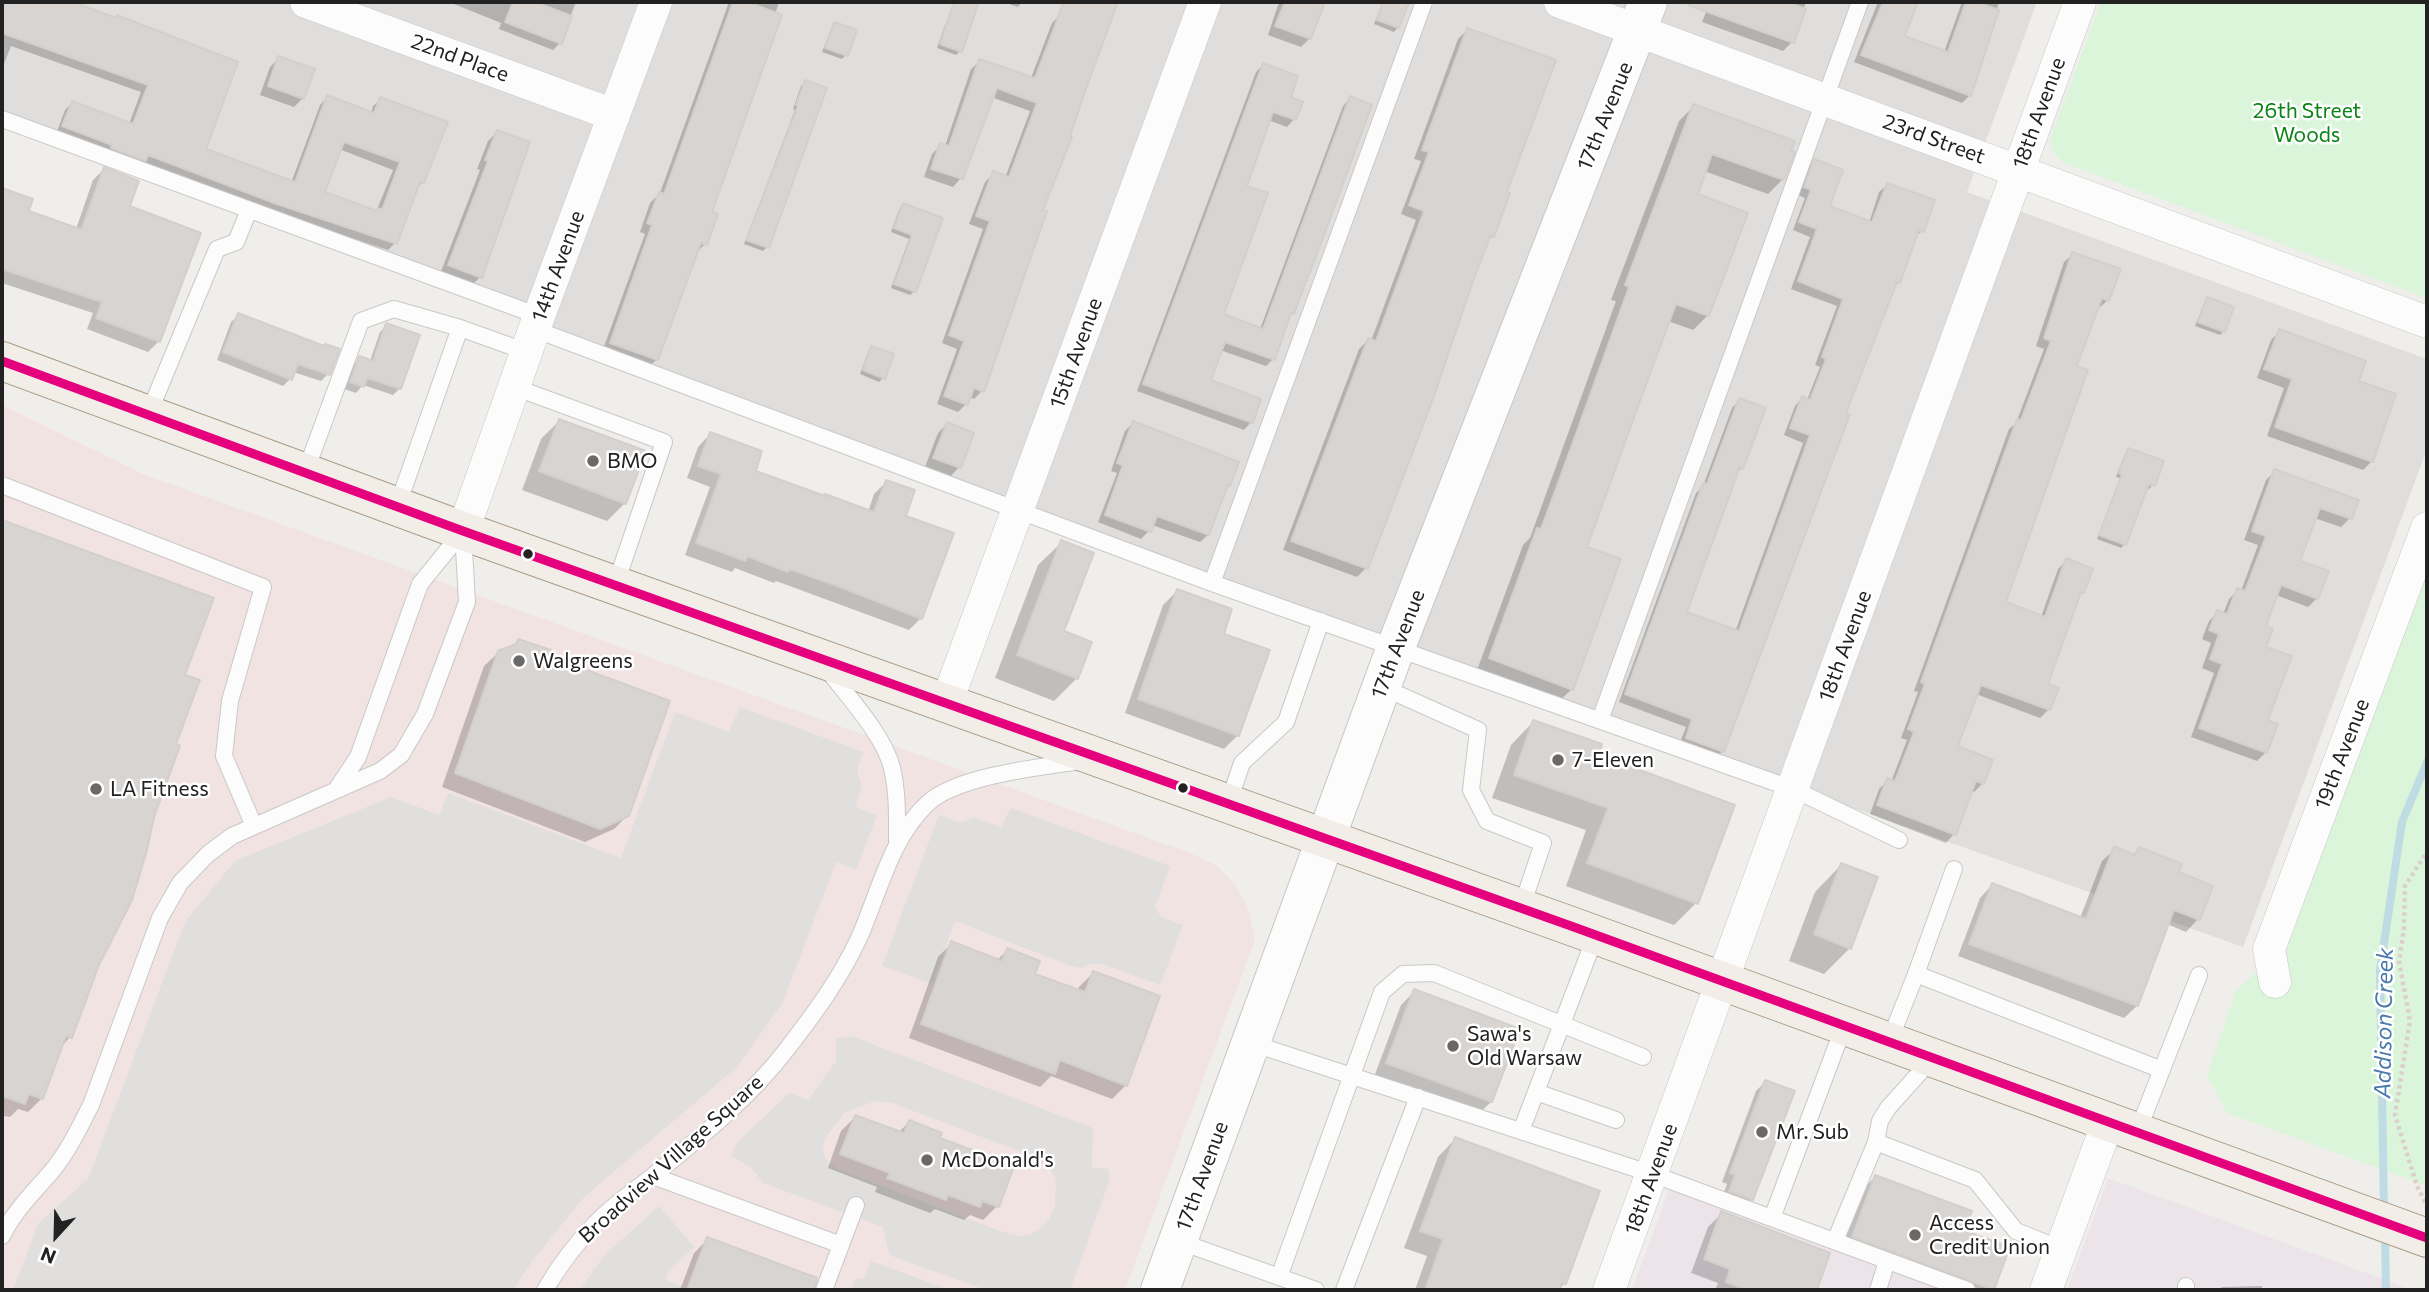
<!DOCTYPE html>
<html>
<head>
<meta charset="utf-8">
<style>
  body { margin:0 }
  #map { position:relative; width:2429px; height:1292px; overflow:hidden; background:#f0eeeb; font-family:Commissioner,sans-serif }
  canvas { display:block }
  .frame { position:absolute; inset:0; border:4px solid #222; pointer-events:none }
  .north { position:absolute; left:21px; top:1201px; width:70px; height:70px; -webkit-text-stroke:5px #fff; paint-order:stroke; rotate:202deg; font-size:19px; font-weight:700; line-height:28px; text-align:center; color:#222 }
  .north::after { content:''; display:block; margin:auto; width:24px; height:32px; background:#222; clip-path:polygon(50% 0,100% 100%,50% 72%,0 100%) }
</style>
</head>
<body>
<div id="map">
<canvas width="2429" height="1292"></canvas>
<div class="frame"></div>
<div class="north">N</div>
</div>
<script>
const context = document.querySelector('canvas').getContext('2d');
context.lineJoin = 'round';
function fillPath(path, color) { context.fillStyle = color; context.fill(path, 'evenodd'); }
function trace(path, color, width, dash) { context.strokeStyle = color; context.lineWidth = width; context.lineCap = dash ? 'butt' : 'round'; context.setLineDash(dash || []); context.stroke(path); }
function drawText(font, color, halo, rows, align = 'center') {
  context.font = font + ' Commissioner,sans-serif'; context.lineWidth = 5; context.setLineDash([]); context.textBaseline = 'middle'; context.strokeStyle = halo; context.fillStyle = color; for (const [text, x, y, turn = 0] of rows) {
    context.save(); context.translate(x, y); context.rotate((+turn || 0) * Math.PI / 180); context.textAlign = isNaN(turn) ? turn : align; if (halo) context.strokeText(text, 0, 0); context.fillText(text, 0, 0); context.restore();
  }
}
fillPath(new Path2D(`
  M2,2H2037L1967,192L2427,359V449L2243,947L1018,510L534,329L539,316L2,119Z`), '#dfdedc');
fillPath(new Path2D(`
  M2,405L143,474L1190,853L1216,865L1235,884L1248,908L1255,940L1125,1290H2Z`), '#f1e3e1');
fillPath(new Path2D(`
  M2108,1178L2413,1290H2067Z
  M1671,1184L1960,1290H1632Z`), '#ede4e9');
fillPath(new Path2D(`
  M2101,2H2427V298L2067,164C2056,158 2053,152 2050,140Z
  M2427,566V1186L2227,1113L2207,1076L2236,991L2291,939Z`), '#daf5da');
fillPath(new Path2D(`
  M740,707L863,752L857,770L862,787L855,807L877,815L856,870L836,862L783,1002L737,1067L584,1197L533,1260L513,1290H13L38,1224L88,1179L185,922L235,861L391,797L439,815L448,793L621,858L675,712L729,732Z
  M1011,808L1170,866L1155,907L1161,917L1183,925L1160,985L1102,964H1093L1081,968L1074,967L955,921L932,984L882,966L939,815L958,822H964L973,817L1001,827Z
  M851,1036L1093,1128L1092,1167L1109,1169V1182L1070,1290L1043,1288L1042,1290H986L889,1255L883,1227L763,1183L751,1167L731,1156L737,1143L789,1093L808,1100L836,1061V1039ZM876,1101L892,1103L1030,1155L1048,1166L1056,1179L1055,1206L1050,1218L1042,1227L1031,1234L1020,1236L1000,1231L837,1169L826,1160L823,1150L825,1138L845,1112Z
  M659,1206L694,1247L666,1275V1280L683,1286L681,1290H579L605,1255Z
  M871,1261L950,1290H851L855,1279H861L865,1277Z`), '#e0dfde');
fillPath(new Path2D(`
  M2,2H66L116,19L204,150L291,183L320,105L327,97L371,113L373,106L381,99L423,182L415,190L395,243L388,250L269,211L56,134L65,110L72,103L129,124L141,92L11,46L2,69ZM339,149L393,170L376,212L323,193Z
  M454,2H531L537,4L538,2H576L560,43L553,50L499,29L501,23L454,4Z
  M729,2H779L710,213L705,244L696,253L657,359L648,368L602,352L645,234L640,232L650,203L660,193Z
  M1003,2H1022L1018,7Z
  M1063,2H1120L1114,8L1040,211L982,391L974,399L969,397L966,404L958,412L937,404L957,349L942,343L983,229L969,224L985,182L994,173L1005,178L1030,111L991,97L961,178L953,187L924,177L932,154L941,145L945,146L971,69L980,61L1031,78L1052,23L1057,18Z
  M1279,2H1323L1310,38L1301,47L1268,35Z
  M1383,2H1394L1405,6L1398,27L1394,32L1374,24Z
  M1710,2H1806L1792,42L1783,51L1702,22Z
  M1878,2H1916L1903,37L1944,52L1962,2H1999L1970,95L1962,103L1854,62Z
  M949,21L960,51L956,55L937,48L945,25Z
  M835,24L846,55L842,59L822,52L831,29Z
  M1467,30L1505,193L1493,236L1487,242L1366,568L1357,577L1283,550L1359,349L1368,340L1371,341L1416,220L1401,214L1421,161L1414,159L1458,39Z
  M279,58L303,98L294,107L260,95L270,67Z
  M1263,65L1289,98L1301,103L1294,119L1287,127L1268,120L1245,187L1222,315L1260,329L1343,106L1350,98L1292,313L1288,318L1273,359L1266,366L1220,350L1209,381L1251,422L1244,430L1137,391L1256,72Z
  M805,82L767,247L763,251L744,244L795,110L793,109L801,86Z
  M1694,106L1783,179L1768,194L1704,171L1695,195L1708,315L1693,330L1668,321L1585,548L1572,689L1557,703L1476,673L1523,545L1530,538L1558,461L1616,301L1611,300L1679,121Z
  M497,132L480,277L471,286L440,274L480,170L477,169L488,141Z
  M1815,161L1827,207L1869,223L1879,192L1887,185L1922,231L1914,238L1899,282L1894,287L1844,414L1723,751L1715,758L1679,745L1686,727L1619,702L1696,493L1703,486L1732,408L1740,400L1742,468L1736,474L1684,613L1735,632L1803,443L1784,435L1795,406L1802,398L1807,400L1820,367L1815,365L1837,306L1791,289L1810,237L1793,230L1805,198L1798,195L1807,169Z
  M104,169L128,207L159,341L148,352L87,329L93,313L2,283V190L31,200L27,212L76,229L93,180Z
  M903,205L941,219L915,291L910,295L891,288L909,239L891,232L899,210Z
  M2073,254L2108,300L2099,308L2097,307L2075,367L2003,603L2041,617L2058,569L2067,560L2082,592L2078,597L2046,685L2049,709L2040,718L1976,694L1956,748L1983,783L1974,792L1971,790L1954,834L1946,843L1870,814L1879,789L1888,780L1891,782L1907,740L1901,738L1918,692L1914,691L2009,429L2016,423L2044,349L2036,346L2064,262Z
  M2208,299L2224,331L2220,335L2195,326L2204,303Z
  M239,315L328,374L321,381L293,372L290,379L283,386L217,360L231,322Z
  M387,325L400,388L393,395L363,385L356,393L344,389L353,365L360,358L370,361L380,332Z
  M2280,331L2357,382L2372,461L2363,470L2267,436L2284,388L2257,378L2271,340Z
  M872,348L883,378L879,382L860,374L868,352Z
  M559,421L625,503L607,521L522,490L541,439Z
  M1133,423L1229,485L1224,489L1208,535L1200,542L1152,525L1149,531L1141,539L1098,522L1117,473L1111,471L1125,431Z
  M947,424L972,434L959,467L950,477L925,467L938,433Z
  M710,434L753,472L824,498L868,512L874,494L886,482L903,517L921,618L909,630L776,581L774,583L735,568L732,572L685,555L710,487L687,478L698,447Z
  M2129,450L2153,485L2149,489L2146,488L2125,544L2121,548L2097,539L2120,478L2116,477L2125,454Z
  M2275,471L2356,501L2350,518L2341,527L2314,518L2297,562L2317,598L2308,607L2276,595L2264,627L2266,752L2257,761L2191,737L2214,673L2202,668L2211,643L2202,639L2209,621L2218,612L2223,614L2229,599L2238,590L2241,591L2258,545L2244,540L2266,480Z
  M2,522L212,599L183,676L98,964L70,1037L61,1047L42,1098L28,1112L18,1109L10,1117L4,1116L2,1123Z
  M1061,543L1062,632L1077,678L1054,701L995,678L1038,565Z
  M1177,591L1221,635L1238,735L1224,749L1125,713L1163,605Z
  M519,641L547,657L628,815L614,829L585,842L442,787L484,666L499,652L512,647Z
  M1533,722L1596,756L1696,903L1674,925L1566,886L1586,830L1492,798L1511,745Z
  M2115,849L2133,855L2139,849L2177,873L2198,919L2186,932L2167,924L2137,1006L2124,1018L1958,956L1980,898L1992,885L2080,918L2102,861Z
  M1841,865L1850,948L1824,974L1789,961L1815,892Z
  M952,943L997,960L1008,950L1033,975L1077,991L1079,987L1093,973L1126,1085L1112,1099L1051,1076L1040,1087L909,1038L938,957Z
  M1415,991L1518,1030L1491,1102L1477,1115L1374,1077L1401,1005Z
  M1765,1082L1752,1199L1743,1208L1721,1200L1727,1184L1722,1182L1756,1091Z
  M855,1117L898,1133L909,1122L938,1139L997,1206L983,1220L970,1215L964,1220L935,1209L930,1213L875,1192L877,1187L828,1168L841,1131Z
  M1455,1139L1564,1284L1558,1290H1415L1427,1256L1404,1248L1438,1157Z
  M1875,1177L1962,1232L2008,1248L1992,1290H1948L1840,1250L1861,1191Z
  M1722,1213L1828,1254L1815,1290H1715L1718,1283L1691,1273L1708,1227Z
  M708,1239L809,1277L804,1290H680L694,1253Z
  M2262,1286V1290H2219L2222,1287Z`), '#0003');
trace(new Path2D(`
  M2384,1210L2380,970L2402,822L2427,762
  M2385,1234L2386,1290`), '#bfdbe3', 8);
const building = new Path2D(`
  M2,2H73L116,18L117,15L238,62L206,149L295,182L327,95L374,113L380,97L448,122L424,183L420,182L397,244L277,204L148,155L146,161L111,148L112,145L62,126L72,101L133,124L148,85L2,33ZM344,142L400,162L382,210L378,208L377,211L325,192Z
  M513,2H535L572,16L562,44L505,22Z
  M733,2H748L782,15L712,212L718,214L707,245L701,243L658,360L610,343L652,225L647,223L659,192L664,194Z
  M954,2H979L962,52L940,44Z
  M1064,2H1118L1087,86L1070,136L1072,137L1043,210L1047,211L984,392L974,388L968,405L944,396L964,341L949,335L990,221L976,216L993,171L1009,177L1037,103L997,88L963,179L931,169L940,143L949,146L979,59L1035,78Z
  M1285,2H1325L1311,39L1275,26Z
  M1383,2H1409L1399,28L1377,20Z
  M1689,2H1787L1806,9L1794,43L1688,5Z
  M1883,2H1918L1905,36L1948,52L1966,2H1976L1999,10L1971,96L1861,55Z
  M834,22L857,30L848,56L825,48Z
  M1467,28L1556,60L1507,192L1510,193L1494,237L1491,235L1474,278L1433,399L1368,569L1291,541L1368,338L1376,341L1424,211L1409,205L1429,152L1422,150Z
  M278,56L315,69L304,99L268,86Z
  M1263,63L1298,76L1291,97L1303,102L1296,120L1273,112L1247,186L1268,193L1224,314L1263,329L1350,96L1372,105L1310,273H1309L1294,314L1291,313L1275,360L1225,342L1211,380L1261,399L1253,423L1143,384Z
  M805,80L827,88L769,248L746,240L798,106L796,105Z
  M1693,104L1795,141L1791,151L1795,152L1784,180L1712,154L1698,194L1748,213L1709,316L1676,304L1644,390L1587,547L1621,559L1573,690L1489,658L1537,528L1541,529L1572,445L1629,287L1625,285Z
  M497,130L530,142L482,278L448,265L488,161L485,160Z
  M1814,159L1843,170L1830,206L1872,222L1887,183L1935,200L1924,232L1919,230L1900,283L1897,282L1846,413L1850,414L1724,752L1686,738L1692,719L1625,694L1703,483L1707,484L1739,398L1766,408L1743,469L1740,467L1687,612L1739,631L1810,435L1790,428L1802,396L1810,400L1826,359L1822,357L1843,299L1798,281L1817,229L1799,222L1811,190L1804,187Z
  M104,167L139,181L130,206L201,233L160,342L96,318L102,302L2,269V188L33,199L29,211L80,229L82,228Z
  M903,203L943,218L916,292L894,284L912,235L894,228Z
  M2072,252L2121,269L2109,301L2102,298L2077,366L2088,370L2006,602L2045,617L2066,558L2093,569L2084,593L2081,592L2048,684L2059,688L2050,710L1981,685L1958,746L1993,760L1984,784L1976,781L1956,835L1877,805L1887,778L1895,781L1914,732L1908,729L1925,684L1921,682L2017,419L2021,420L2051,341L2044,338Z
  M2207,297L2234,307L2225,332L2198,322Z
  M238,313L324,346L325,344L340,349L330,375L298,364L292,380L223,352Z
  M386,323L420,335L401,389L367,378L364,387L350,382L359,356L373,361Z
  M2279,329L2366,361L2359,381L2396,394L2373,462L2275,427L2292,379L2264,369Z
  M871,346L894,354L885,379L863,370Z
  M559,419L646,451L626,504L539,471Z
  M1133,421L1239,462L1230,486L1228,485L1209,535L1157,516L1151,532L1105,515L1123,465L1117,463Z
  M947,422L974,433L961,468L933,458Z
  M710,432L762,451L756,471L825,496V494L874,512L886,480L915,490L906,516L954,533L922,619L835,585L789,569L788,572L747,556L746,561L696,543L721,474L698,466Z
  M2128,448L2164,461L2155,486L2149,484L2126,545L2099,535L2122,474L2119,473Z
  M2274,469L2359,500L2352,519L2320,508L2300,561L2329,571L2318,599L2281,585L2266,626L2273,629L2266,647L2292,656L2268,720L2278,724L2267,753L2199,728L2222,664L2210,659L2219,634L2209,630L2217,610L2227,614L2237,588L2245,591L2266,536L2252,531Z
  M2,520L214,598L185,675L200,680L176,744L180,746L154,817L147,850L132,900L99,965L72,1038L66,1036L43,1099L29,1094L25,1104L2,1096Z
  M1061,540L1094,553L1064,631L1092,642L1078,679L1017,655Z
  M1177,589L1232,609L1224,634L1270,650L1239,736L1138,699Z
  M518,639L551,650L549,656L670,701L629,816L600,829L455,773L498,651L516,644Z
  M1533,720L1602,744L1599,755L1735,805L1698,904L1587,863L1608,808L1514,775Z
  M2114,846L2135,855L2139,847L2182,864L2179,872L2213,886L2200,920L2174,910L2138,1006L1969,944L1992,883L2086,919Z
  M1841,863L1878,877L1851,949L1814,934Z
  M951,941L1002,961L1007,948L1040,961L1035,974L1085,992L1093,971L1160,996L1127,1086L1060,1060L1055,1074L921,1024Z
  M1414,989L1520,1029L1492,1102L1386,1063Z
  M1765,1080L1795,1091L1753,1200L1729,1191L1735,1175L1730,1173Z
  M855,1115L904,1133L909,1120L942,1133L940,1138L1014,1166L999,1207L982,1201L980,1207L948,1195L946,1200L887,1178L890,1173L840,1154Z
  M1455,1137L1600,1191L1566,1284L1561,1283L1560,1290H1425L1443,1239L1420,1231Z
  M1875,1175L1972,1211L1965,1231L2010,1247L1994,1290L1852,1237Z
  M1721,1211L1830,1253L1817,1290H1747L1726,1282L1730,1269L1704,1259Z
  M707,1237L817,1278L814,1290H687Z`);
fillPath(building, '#d7d4d2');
trace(building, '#d3d0cc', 2);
const service = new Path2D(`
  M2,119L539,316
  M534,329L1212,583L1793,789L1899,840
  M514,387L664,442L615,586
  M148,415L217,249L236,242L249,210
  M305,473L361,321L394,309L460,328L527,352
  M2,485L263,587L230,701L224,756L254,826
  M397,507L460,328
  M1212,583L1424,2
  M827,669C848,697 884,735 892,768C898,793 897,819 897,844
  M1382,687L1478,730L1471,790L1487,821L1543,843L1521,909
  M1600,720L1860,2
  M338,787L358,757L420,584L463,531
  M1228,804L1242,763L1286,722L1321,621
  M1916,974L1954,869
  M1889,1042L1916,974L2162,1070
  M1251,1043L1652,1174L1967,1290
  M1536,1092L1616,1120
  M1521,1131L1596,935
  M2137,1133L2199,975
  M1876,1142L1880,1121L1888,1108L1932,1059
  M653,1176L841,1245
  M1772,1218L1844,1026
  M2,1236C14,1211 33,1193 52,1171C68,1152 79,1128 91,1105L160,918L180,883L208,854L232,836L380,771L401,755L425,714L467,602L463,531
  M1178,1241L1316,1290
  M1835,1241L1876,1142L1975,1180L2016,1231L2061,1249
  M1279,1277L1382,992L1403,974L1434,973L1643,1057
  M2186,1286V1290
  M545,1290C559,1266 576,1243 596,1223C611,1207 631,1193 649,1179C697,1140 749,1099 787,1049C814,1014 840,979 859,938C879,893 891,837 928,803C957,776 1040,767 1080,761
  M824,1290L856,1205
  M1344,1290L1418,1097
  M1878,1290L1887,1261`);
const minor = new Path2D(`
  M306,2L614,115
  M1560,2L2427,322
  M463,531L539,316L656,2
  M946,704L1205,2
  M2275,982L2269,949L2427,528
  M1609,1290L2080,2
  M2046,1290L2108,1122`);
const tertiary = new Path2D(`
  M1160,1290L1396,647L1648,2`);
const primary = new Path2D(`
  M2,361L463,531L1571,926L2427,1238`);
trace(service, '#c9c8c7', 18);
trace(minor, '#c9c8c7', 33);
trace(tertiary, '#c9c8c7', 40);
trace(primary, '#a79c86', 40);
trace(new Path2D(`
  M2425,1202L2417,1186L2395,1115L2410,1021L2399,961L2404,929L2405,886L2427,852`), '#dccecd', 4.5, [3.5, 3.5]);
trace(service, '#fdfcfc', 16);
trace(minor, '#fdfcfc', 32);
trace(tertiary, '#fdfcfc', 38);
trace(primary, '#f3ede7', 38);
trace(new Path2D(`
  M2,361L463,531L1571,926L2427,1238`), '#e5007d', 9);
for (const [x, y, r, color] of [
  [593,461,7,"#6a6968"],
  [528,554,6,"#222"],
  [519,661,7,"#6a6968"],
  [1558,760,7,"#6a6968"],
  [1183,788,6,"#222"],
  [96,789,7,"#6a6968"],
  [1453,1046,7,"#6a6968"],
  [1762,1132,7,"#6a6968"],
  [927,1160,7,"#6a6968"],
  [1915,1235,7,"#6a6968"]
]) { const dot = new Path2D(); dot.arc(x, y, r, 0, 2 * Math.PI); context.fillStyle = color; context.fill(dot); trace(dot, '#fff', 2.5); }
drawText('21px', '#222', '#fff', [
  ["22nd Place",460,58,20],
  ["18th Avenue",2039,113,-70],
  ["17th Avenue",1605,116,-68],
  ["23rd Street",1934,139,20],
  ["14th Avenue",558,266,-70],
  ["15th Avenue",1076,353,-70],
  ["17th Avenue",1398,644,-69],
  ["18th Avenue",1845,646,-70],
  ["19th Avenue",2342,754,-69],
  ["Broadview Village Square",671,1159,-42],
  ["17th Avenue",1202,1176,-70],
  ["18th Avenue",1651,1179,-70]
]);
drawText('21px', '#0c8416', '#fff', [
  ["26th Street",2307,111],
  ["Woods",2307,135]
]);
drawText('21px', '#222', '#fff', [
  ["BMO",607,461],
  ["Walgreens",533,661],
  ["7-Eleven",1572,760],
  ["LA Fitness",110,789],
  ["Sawa's",1467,1034],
  ["Old Warsaw",1467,1058],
  ["Mr. Sub",1776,1132],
  ["McDonald's",941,1160],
  ["Access",1929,1223],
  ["Credit Union",1929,1247]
], 'left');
drawText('italic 23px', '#4a7aab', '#fff', [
  ["Addison Creek",2384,1023,-89]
]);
</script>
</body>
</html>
